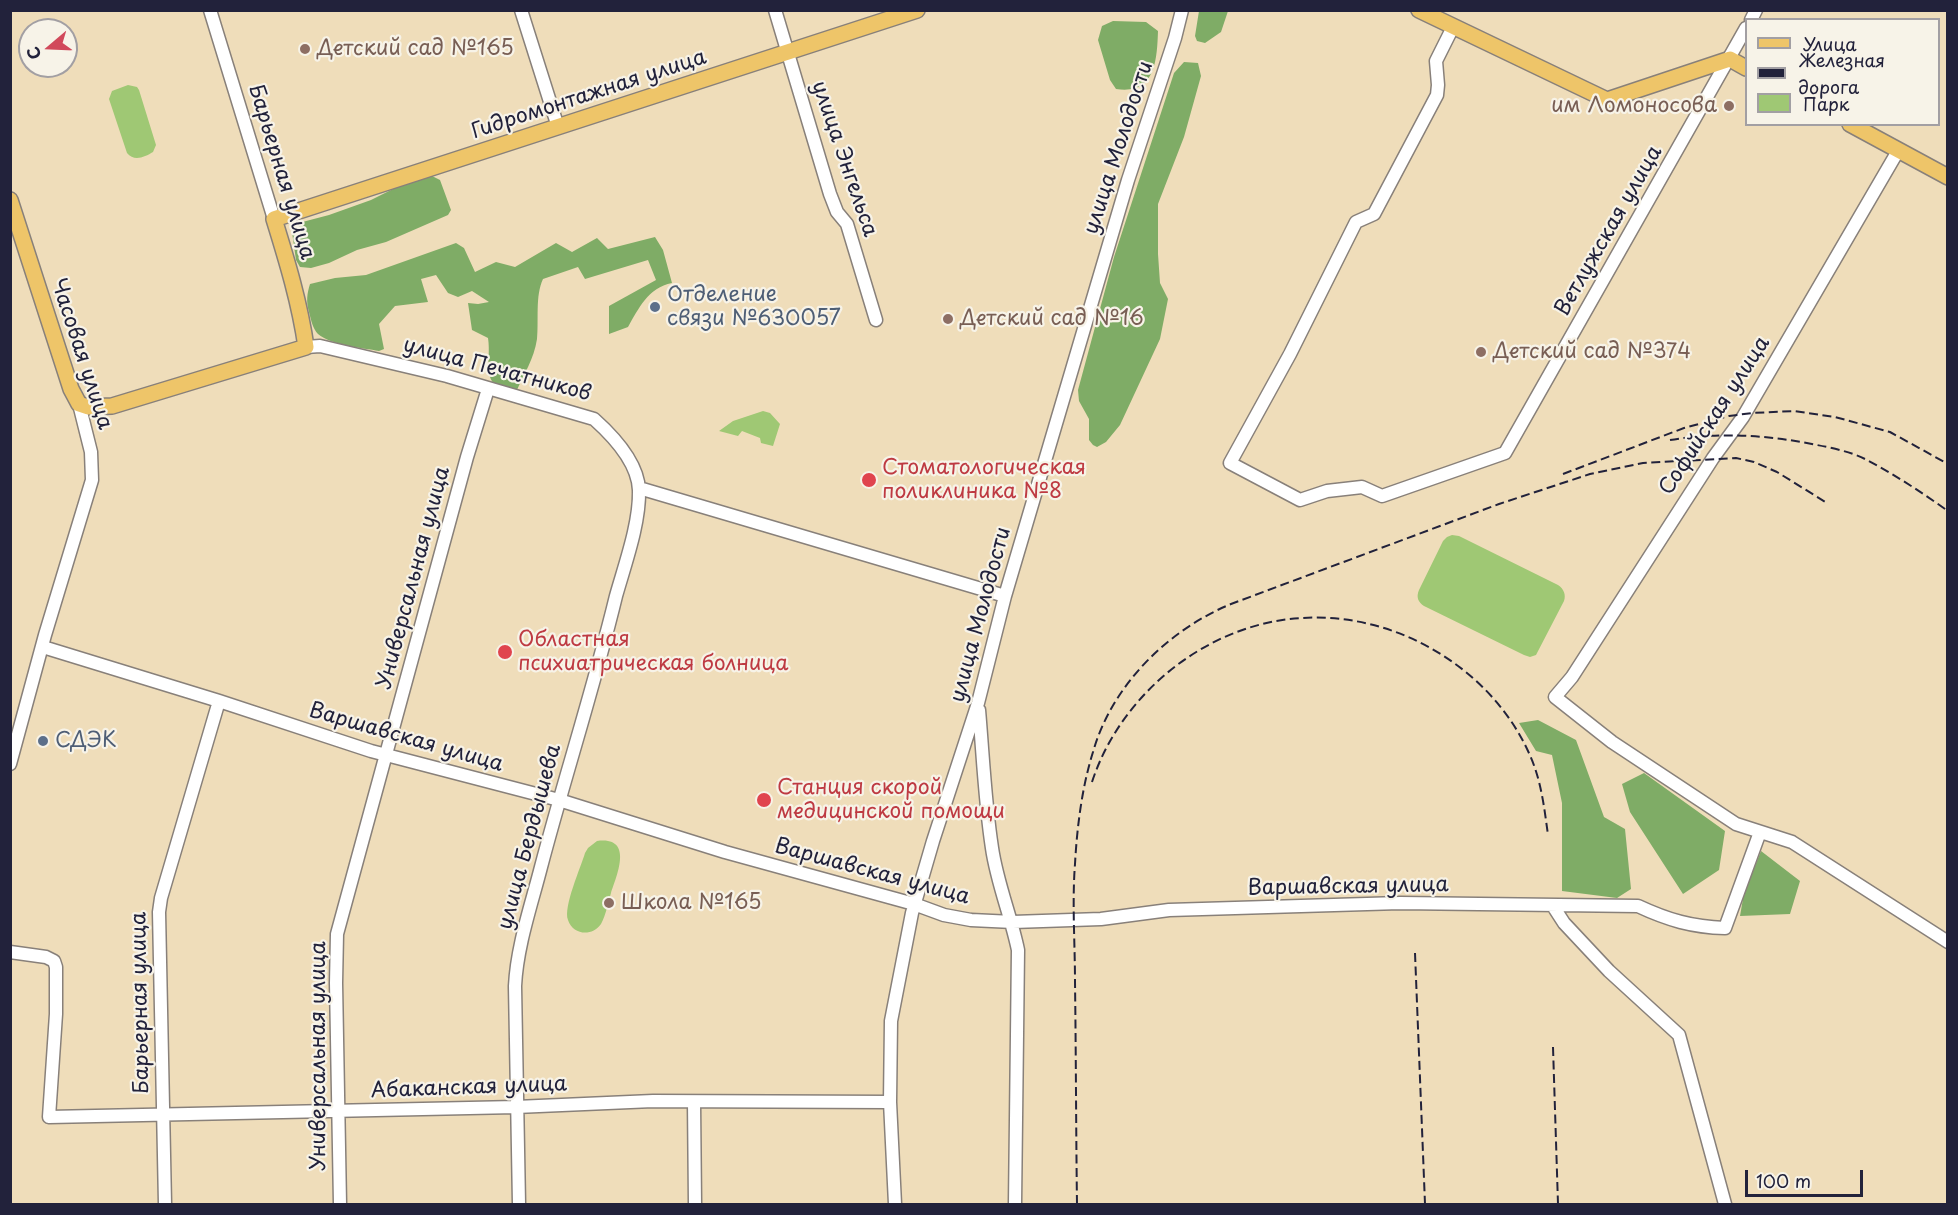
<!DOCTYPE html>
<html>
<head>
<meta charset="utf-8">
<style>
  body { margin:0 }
  #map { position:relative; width:1958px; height:1215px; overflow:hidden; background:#efddba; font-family:"Playpen Sans",sans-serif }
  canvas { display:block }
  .frame { position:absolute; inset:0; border:12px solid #22223b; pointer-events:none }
  .legend { position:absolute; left:1745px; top:18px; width:195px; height:108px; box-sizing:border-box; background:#f7f3e8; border:2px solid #a29fa3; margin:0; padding:8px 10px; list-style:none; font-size:18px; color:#22223b }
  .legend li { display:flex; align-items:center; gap:12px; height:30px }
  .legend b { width:30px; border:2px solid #a29fa3 }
  .north { position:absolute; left:18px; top:18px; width:60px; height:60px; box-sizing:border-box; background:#f7f3e8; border:2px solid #a29fa3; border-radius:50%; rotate:251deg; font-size:16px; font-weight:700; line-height:24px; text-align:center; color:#22223b }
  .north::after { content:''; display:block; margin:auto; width:21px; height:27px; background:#d1495b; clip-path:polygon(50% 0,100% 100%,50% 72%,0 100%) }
  .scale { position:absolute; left:1745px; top:1170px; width:118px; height:27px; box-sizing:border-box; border:3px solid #22223b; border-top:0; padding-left:8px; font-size:18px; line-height:21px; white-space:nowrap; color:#22223b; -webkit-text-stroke:4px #f7f3e8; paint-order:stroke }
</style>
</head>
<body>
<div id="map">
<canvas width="1958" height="1215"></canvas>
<div class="frame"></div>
<ul class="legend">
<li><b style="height:8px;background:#eec569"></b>Улица</li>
<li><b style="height:8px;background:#22223b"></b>Железная дорога</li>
<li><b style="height:16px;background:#9fc874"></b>Парк</li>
</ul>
<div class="north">С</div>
<div class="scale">100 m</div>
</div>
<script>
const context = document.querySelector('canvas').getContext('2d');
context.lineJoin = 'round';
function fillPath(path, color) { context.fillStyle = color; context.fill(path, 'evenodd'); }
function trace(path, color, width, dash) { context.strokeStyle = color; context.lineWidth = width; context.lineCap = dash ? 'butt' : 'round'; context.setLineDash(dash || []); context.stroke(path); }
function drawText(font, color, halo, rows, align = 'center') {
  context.font = font + ' "Playpen Sans",sans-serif'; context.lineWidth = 4.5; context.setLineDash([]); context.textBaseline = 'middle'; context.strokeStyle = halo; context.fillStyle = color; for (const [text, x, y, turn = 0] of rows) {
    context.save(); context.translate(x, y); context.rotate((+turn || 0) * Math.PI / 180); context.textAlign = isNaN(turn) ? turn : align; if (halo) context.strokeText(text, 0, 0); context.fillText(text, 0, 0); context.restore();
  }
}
fillPath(new Path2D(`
  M128,85L137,87L139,90L156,145L153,152C145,157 134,162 127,153L109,99L112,91Z
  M763,411L770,413L780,424L773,446L761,443L760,438L742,431L738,436L719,431L733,421Z
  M1452,535L1459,536L1558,585C1564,589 1566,595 1564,601L1536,655L1530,657L1524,655L1424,606C1418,602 1416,597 1419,590L1443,541L1447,537Z
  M597,841C634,836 617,875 611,893C608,903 606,915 601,924C592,937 573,935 568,920C563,907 581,867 585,853L588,848Z`), '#9fc874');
fillPath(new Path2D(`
  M1199,11H1228L1221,32L1205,43L1197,41L1195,36Z
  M1113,21L1146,22L1158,31C1157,61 1155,95 1116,89L1110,80L1098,40L1102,26Z
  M1184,62L1198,63L1201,76L1184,137L1158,204V254L1160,283L1168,299L1160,339L1120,425L1106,442L1097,447L1093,445L1089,440V419L1079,401L1078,390L1114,257L1174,73Z
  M432,176L440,180L451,210L448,215L386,242L357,250L329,263L311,268L300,267L296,260L291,225L329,215L371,200L403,184Z
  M655,237L663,250L672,283C648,288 639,308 628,327L609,334V306L656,280L648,260L585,279L578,267L543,279C535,296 539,320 537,339C534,359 524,374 516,392C478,388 492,364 488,338L472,330L468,303L478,304L489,302L472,291L458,297L448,293L436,275L421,279L428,302L395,306L379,324L384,349L379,351C363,348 331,345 318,334C313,329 311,320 309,312C306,301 307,294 310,284L335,278L366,275L456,243L464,248L475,272L496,262L515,267L556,243L572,252L597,238L608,249Z
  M1538,720L1576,740L1604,817L1625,829L1631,889L1617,898L1562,891V803L1552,755L1536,751L1519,723Z
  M1644,773L1725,831L1719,870L1683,894L1630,812L1622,784Z
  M1761,851L1800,881L1790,914L1740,916L1744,893Z`), '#7fac66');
const minor = new Path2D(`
  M210,10L274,219
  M521,10L558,127
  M775,10L830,194L837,212L847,224L876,320
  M1751,20L1756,10
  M1453,27L1436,61L1438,85L1437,95L1374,214L1356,222L1290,354L1230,463L1300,500L1327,491L1362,487L1382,496L1505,453L1746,28
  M1898,151L1743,417L1713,458L1572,677L1555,697L1612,742L1736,824L1792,842L1948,942
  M306,347L320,346L447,376L594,419C613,436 638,463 639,490C640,523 625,564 616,596C594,687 565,776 541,867C531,906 517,946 515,986L519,1204
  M639,488L1005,596
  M43,647L219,701L371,751L559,800L725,852L914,904L944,915L971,920L1013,922L1101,919L1169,910L1400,903L1638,906C1668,920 1692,927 1725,928L1760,832
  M979,710C983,756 985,803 992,848C997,883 1011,916 1018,950L1015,1204
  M10,764L45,635L92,480L91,452L79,404
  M1553,906L1564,923L1609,971L1679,1035L1725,1204
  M10,952L46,957L54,961L56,967V1014L49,1117L516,1107L653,1101L890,1102
  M694,1102L695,1204
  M165,1204L159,912L161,898L219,701
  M340,1204L336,983L337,934L467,457L488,389
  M895,1204L890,1102L891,1021L912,913L933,841L978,703L1005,596L1128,180L1175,38L1182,10`);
const major = new Path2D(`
  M1419,10L1607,100L1730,59L1746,68
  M1850,124L1948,177
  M10,200L71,389L79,404L88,407L112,406L306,347C300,304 287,261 274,219L917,10`);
trace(minor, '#88807a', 15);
trace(major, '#88807a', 18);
trace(minor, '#fff', 12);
trace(major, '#eec569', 15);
trace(new Path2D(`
  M1670,440C1720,432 1768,435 1817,445C1833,448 1851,452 1865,459C1894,474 1921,492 1948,511
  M1563,474L1684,428L1729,416L1752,413L1794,411L1835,417L1890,432L1948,464
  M1092,782C1121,693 1208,623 1302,618C1395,612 1489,667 1528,751C1541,778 1544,806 1548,835
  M1415,953L1425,1204
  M1553,1047L1558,1204
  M1077,1204C1076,1130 1076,1056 1075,982C1075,943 1072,903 1075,864C1077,827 1082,787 1093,752C1112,685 1168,630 1231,604L1499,504L1590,474L1643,463L1736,458L1754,462L1777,472L1827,503`), '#22223b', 2, [9, 4.5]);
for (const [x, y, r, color] of [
  [305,49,6,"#8d6e63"],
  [1729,106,6,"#8d6e63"],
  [655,307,6,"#5c6f8a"],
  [948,319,6,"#8d6e63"],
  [1481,352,6,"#8d6e63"],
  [869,480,8,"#e0444e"],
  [505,652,8,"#e0444e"],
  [43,741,6,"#5c6f8a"],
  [764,800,8,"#e0444e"],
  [609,903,6,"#8d6e63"]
]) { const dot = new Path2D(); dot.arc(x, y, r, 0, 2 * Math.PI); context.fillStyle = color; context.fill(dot); trace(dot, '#f7f3e8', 2); }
drawText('21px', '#785e54', '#f7f3e8', [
  ["Детский сад №165",317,49],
  ["им Ломоносова",1717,106,"right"],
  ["Детский сад №16",960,319],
  ["Детский сад №374",1493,352],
  ["Школа №165",621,903]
], 'left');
drawText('21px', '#22223b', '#f7f3e8', [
  ["Гидромонтажная улица",589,95,-18],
  ["улица Молодости",1119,148,-72],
  ["улица Энгельса",844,159,71],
  ["Барьерная улица",281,172,73],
  ["Ветлужская улица",1609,231,-60],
  ["Часовая улица",81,354,72],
  ["улица Печатников",497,370,15],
  ["Софийская улица",1715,416,-57],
  ["Универсальная улица",414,578,-75],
  ["улица Молодости",981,615,-75],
  ["Варшавская улица",406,738,16],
  ["улица Бердышева",530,837,-75],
  ["Варшавская улица",872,872,15],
  ["Варшавская улица",1348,887,-1],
  ["Барьерная улица",141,1003,-91],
  ["Универсальная улица",319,1056,-90],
  ["Абаканская улица",469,1088,-2]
]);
drawText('21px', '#4e5e75', '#f7f3e8', [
  ["Отделение",667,295],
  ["связи №630057",667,319],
  ["СДЭК",55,741]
], 'left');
drawText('21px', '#be3a42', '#f7f3e8', [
  ["Стоматологическая",882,468],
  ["поликлиника №8",882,492],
  ["Областная",518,640],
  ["психиатрическая болница",518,664],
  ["Станция скорой",777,788],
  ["медицинской помощи",777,812]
], 'left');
</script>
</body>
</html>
